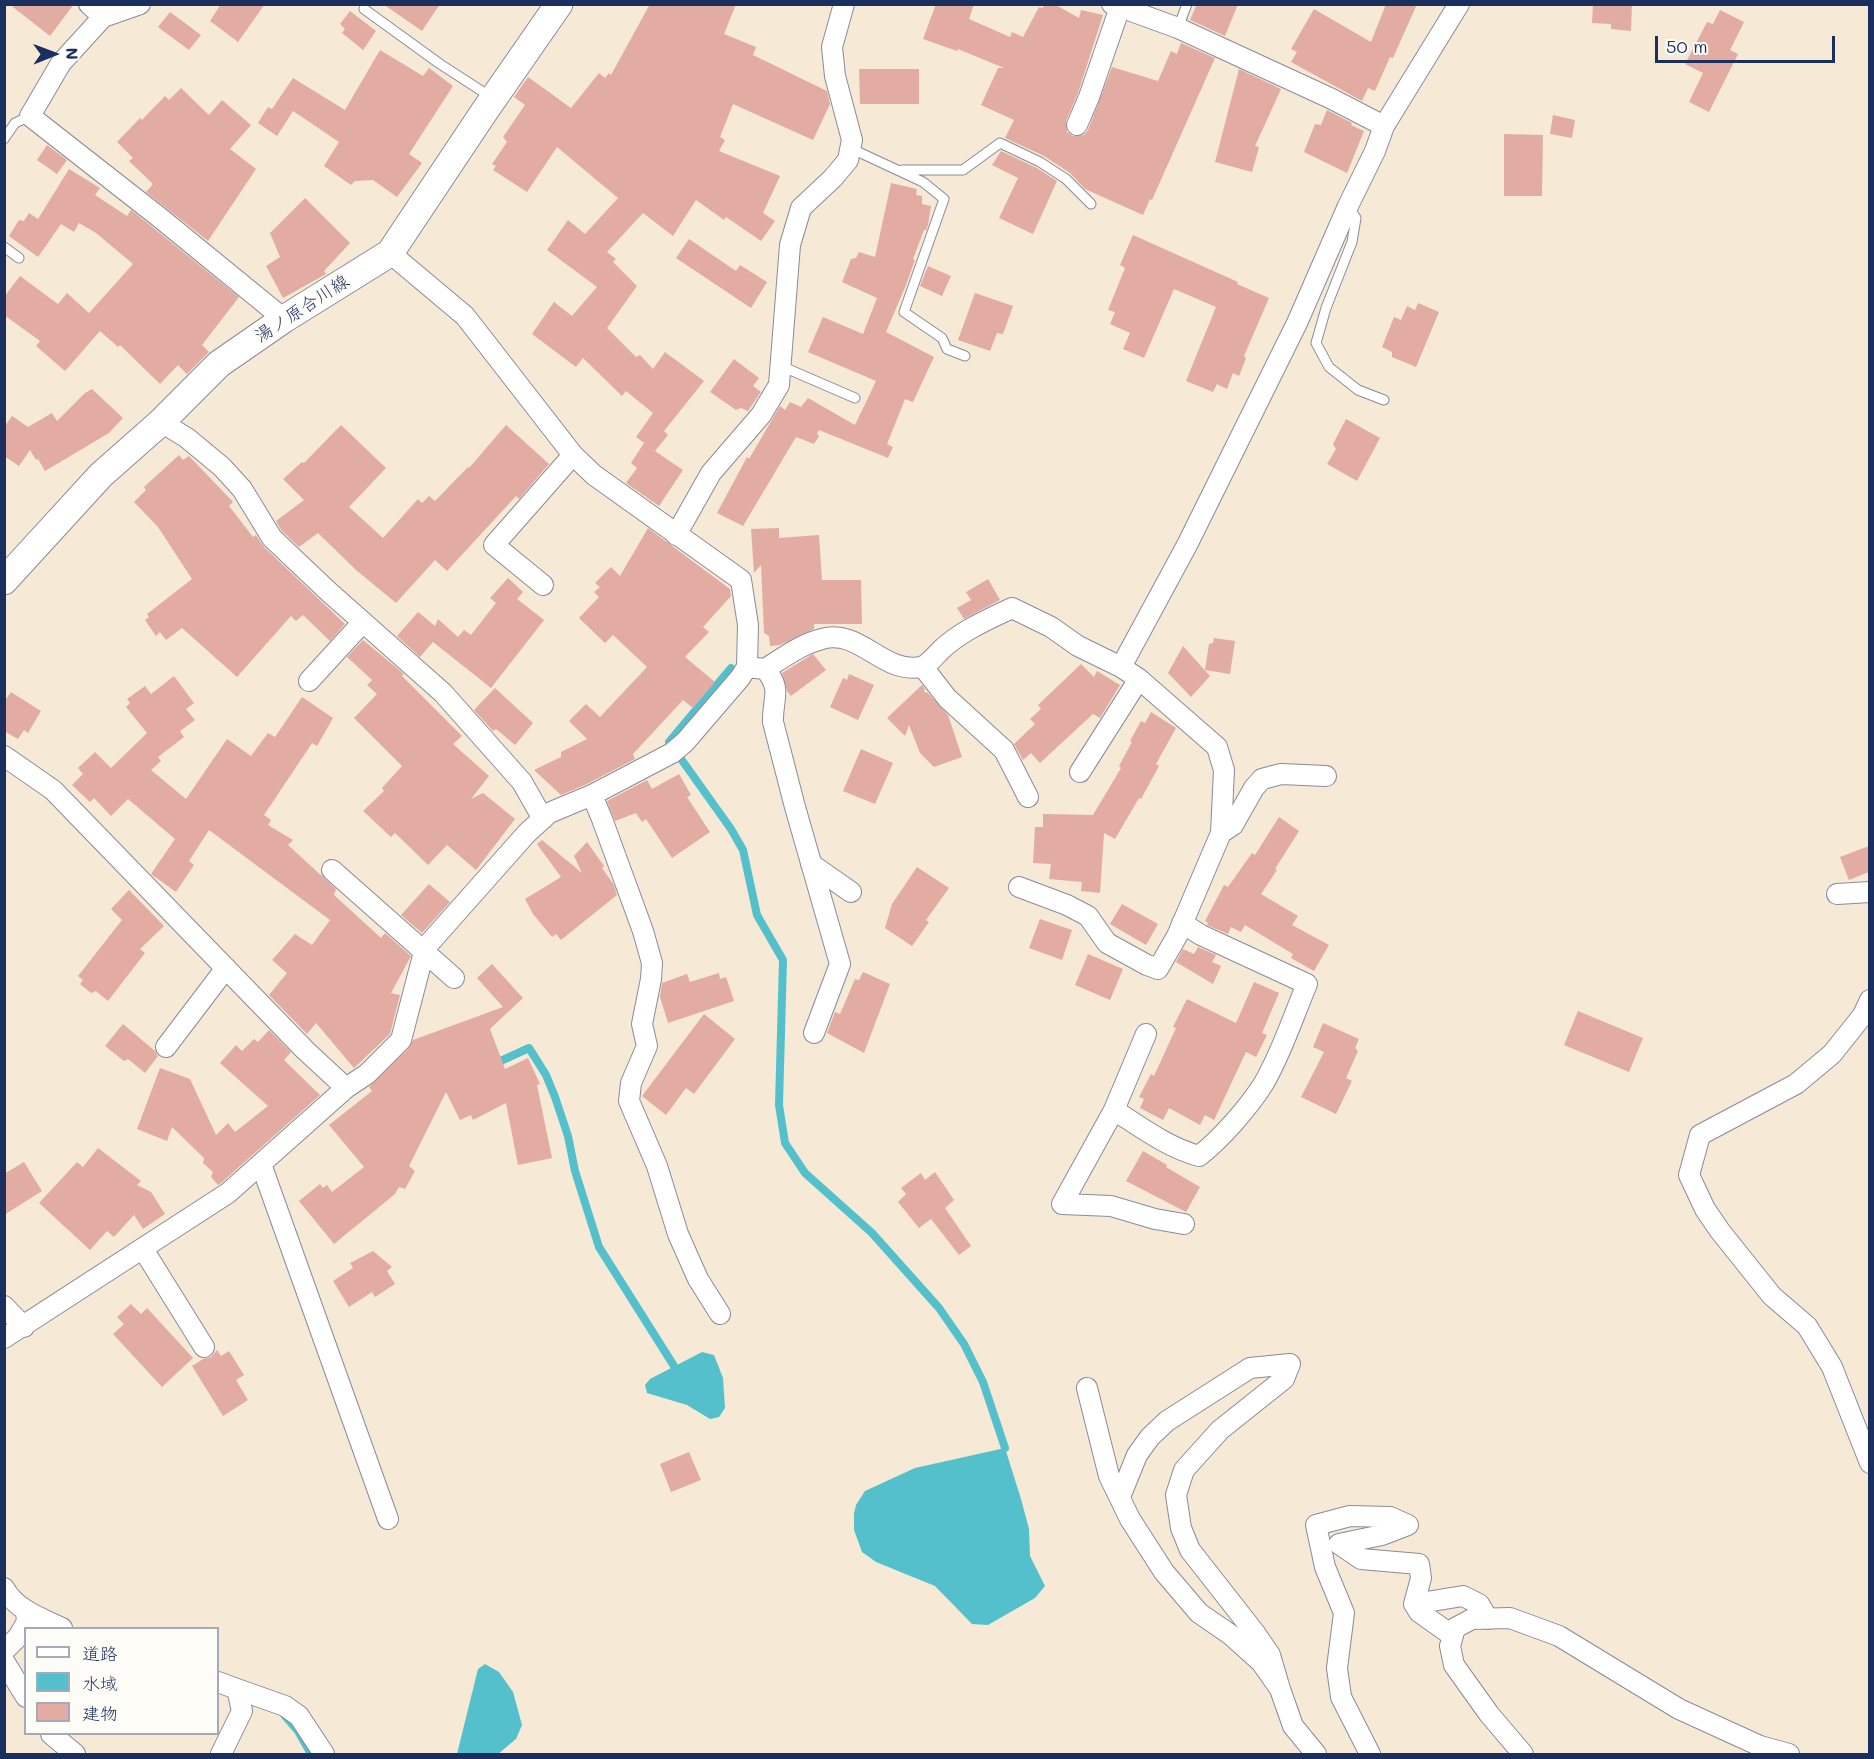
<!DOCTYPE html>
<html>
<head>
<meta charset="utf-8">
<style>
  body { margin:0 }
  #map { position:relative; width:1874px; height:1759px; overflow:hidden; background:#f6e9d5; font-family:Mali,"Klee One",sans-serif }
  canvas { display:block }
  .frame { position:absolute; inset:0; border:6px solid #1b2f5e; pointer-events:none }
  .legend { position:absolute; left:24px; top:1627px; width:195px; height:108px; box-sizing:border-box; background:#fdfcf7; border:2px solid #a3aaba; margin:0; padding:8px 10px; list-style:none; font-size:18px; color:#1b2f5e }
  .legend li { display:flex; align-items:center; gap:12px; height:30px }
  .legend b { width:30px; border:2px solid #a3aaba }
  .north { position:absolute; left:24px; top:24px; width:60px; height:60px; -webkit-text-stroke:4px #fdfcf7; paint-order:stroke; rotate:89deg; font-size:16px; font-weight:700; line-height:24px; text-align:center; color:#1b2f5e }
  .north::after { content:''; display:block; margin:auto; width:21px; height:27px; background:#1b2f5e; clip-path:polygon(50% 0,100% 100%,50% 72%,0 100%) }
  .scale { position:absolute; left:1655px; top:36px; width:180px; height:27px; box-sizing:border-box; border:3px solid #1b2f5e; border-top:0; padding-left:8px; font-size:18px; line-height:21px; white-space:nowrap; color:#1b2f5e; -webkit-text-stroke:4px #fdfcf7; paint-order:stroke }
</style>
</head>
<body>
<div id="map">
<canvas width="1874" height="1759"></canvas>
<div class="frame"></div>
<ul class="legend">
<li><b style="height:8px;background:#fff"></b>道路</li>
<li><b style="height:16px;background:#53c0cc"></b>水域</li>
<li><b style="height:16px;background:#e2aca3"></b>建物</li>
</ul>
<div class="north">N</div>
<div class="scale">50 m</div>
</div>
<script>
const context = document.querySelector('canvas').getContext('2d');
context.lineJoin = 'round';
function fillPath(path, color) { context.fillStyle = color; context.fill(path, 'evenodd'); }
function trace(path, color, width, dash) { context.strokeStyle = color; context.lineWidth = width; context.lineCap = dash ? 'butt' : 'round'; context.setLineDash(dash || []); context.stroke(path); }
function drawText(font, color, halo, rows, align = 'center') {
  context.font = font + ' Mali,"Klee One",sans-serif'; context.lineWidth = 5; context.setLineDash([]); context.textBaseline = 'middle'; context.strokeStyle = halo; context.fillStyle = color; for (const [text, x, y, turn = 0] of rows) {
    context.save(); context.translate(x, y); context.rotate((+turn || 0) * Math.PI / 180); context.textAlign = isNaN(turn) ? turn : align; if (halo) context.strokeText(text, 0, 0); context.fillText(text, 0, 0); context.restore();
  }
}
fillPath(new Path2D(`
  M702,1352L714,1355L723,1378L725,1408L719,1417L710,1419L687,1405L647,1393L645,1385L650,1379Z
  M1005,1448L1021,1499L1029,1529L1030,1556L1045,1586L1035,1598L988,1625L972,1624L935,1586L876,1562L862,1552L854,1530V1513L856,1505L865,1491L915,1468Z
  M485,1664L499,1672L513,1692L522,1725L516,1739L498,1754H457L478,1669Z`), '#53c0cc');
trace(new Path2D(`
  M731,668L669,742L731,829L743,850L757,915L783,960L779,1105L785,1143L805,1173L872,1233L939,1308L964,1344L983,1382L1005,1448
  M494,1064L529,1048L546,1075L555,1097L568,1136L575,1171L599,1247L674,1366
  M285,1716L298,1731L311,1754`), '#53c0cc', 8);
fillPath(new Path2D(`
  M9,4H74L50,36Z
  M221,4H265L238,42L210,21Z
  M383,4H440L422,31Z
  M650,4H736L724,34L756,47L753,55L827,91L830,104L813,140L733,104L720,137L725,140L719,151L780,176L763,213L775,221L761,241L726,217L724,220L696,200L673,236L643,213L607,252L616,259L613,262L637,286L607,328L636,357L640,355L653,369L665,352L704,381L664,431L668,435L655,451L683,470L659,506L626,483L637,468L631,463L644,443L655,451L636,437L653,413L626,391L622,396L583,358L576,367L532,334L554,302L572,316L597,287L547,250L568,220L585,234L618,198L557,147L527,192L493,170L496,166L492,164L507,142L503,137L525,105L514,97L528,77L571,108L599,73L605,78L609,73L611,75Z
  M936,4H974L969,19L1010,37L1012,32L1023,37L1039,7L1043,8L1044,4H1054L1079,18L1081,10L1103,15L1078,93L1066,121L1067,132L1073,136L1084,135L1088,130L1112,67L1158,81L1171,51L1177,54L1181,43L1215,58L1152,200L1150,199L1143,215L1085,189L1070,173L1044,156L1005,138L1014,120L981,105L998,68H1004L958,49L957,51L923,39Z
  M1197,4H1238L1225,36L1190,20Z
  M1386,4H1417L1393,58L1390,57L1375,91L1368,88L1362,101L1291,62L1297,52L1291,49L1314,9L1371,42Z
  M1593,4H1632L1631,31L1611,29V24L1592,23Z
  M1720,10L1744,22L1730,50L1738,54L1709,112L1689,102L1703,73L1685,64L1707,22L1713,24Z
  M350,11L376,31L363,50L342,33L345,29L340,24Z
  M170,12L201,35L189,50L158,27Z
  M380,50L423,76L429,68L453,86L409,154L422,163L397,197L373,180L355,181L351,185L324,166L339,142L293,111L277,136L258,123L268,107L272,109L293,78L345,110Z
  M859,69H919V104H860Z
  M1239,69L1281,89L1255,146L1259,147L1252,172L1215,162Z
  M181,88L209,115L222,100L251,125L230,149L256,169L208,241L146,192L153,184L129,161L133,158L117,142L140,118L142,120L165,96L169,100Z
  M1327,110L1352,123L1351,125L1364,131L1347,173L1304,152L1315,124L1321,125Z
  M1553,115L1575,120L1572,138L1550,134Z
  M1504,134L1543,135L1542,196H1504Z
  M47,145L67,160L57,174L37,160Z
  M1001,151L1037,168L1057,181L1033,234L999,218L1018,178L992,165Z
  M69,169L100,188L95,195L127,216L131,210L239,297L202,345L209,352L187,374L178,365L160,384L120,345L118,347L100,331L65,371L36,346L40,341L4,315V297L20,276L58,304L67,293L89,313L133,264L96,233L79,223L74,232L61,224L38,257L9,236L19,220L24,221L29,213L38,219Z
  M891,183L917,189L916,195L922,196V204L931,206L928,225L926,230H924L913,259L915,260L906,285L886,332L934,357L913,402L905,399L887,444L893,447L888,458L819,430L817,434L819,436L814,444L796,437L743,526L717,513L747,457L749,459L780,406L785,410L790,402L801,407L808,398L855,425L876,381L808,352L823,317L863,334L877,298L842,282L851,259L856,258L859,252L875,257Z
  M305,198L350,243L324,271L326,274L283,298L266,266L280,257L270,233Z
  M1133,235L1238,282L1237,284L1269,298L1244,356L1246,358L1239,376L1233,373L1227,389L1217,384L1213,392L1186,381L1216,307L1174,289L1144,358L1123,349L1130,333L1110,324L1115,312L1108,310L1125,268L1120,265Z
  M689,239L736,271L740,265L767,282L751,308L676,258Z
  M928,266L951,276L942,296L920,286Z
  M975,293L1013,306L1003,334L997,333L990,351L958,340Z
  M1418,303L1439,312L1416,367L1392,357V352L1382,347L1394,317L1401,320L1407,306L1415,310Z
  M734,359L759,378L753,386L761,392L748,411L741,408L736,410L710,392Z
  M92,389L123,418L109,433L45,471L38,459L36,460L30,450L19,466L4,456V427L12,416L28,427L52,413L57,421L85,393Z
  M1346,419L1380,438L1357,481L1327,464L1336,449L1333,444Z
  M341,425L386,468L349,507L383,538L418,499L422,503L429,496L435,501L468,467L469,468L506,425L549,464L519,499L516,496L447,571L435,560L396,603L356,570L318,533L299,547L281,530L276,521L304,500L283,479L302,462L304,463Z
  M179,455L183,460L189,456L233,502L229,506L253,537L256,535L264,547L345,624L330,641L303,615L296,621L291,616L237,677L182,628L166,640L160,632L156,636L145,620L149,617L147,614L192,579L158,527L134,502L146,490L144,487Z
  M648,528L730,589L731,596L703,627L709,632L685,657L715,682L693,708L683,700L633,754L635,759L587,784L561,795L534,770L561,757V752L587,739L569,721L586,704L600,717L647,667L613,635L605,643L579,618L599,597L594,592L600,587L595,583L611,567L620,576Z
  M779,528V538L819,535L822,580H861L862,624H814V629L780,645L770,646L769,636L764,633L761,565L754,573L751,529Z
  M508,578L523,592L517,599L544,620L491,688L433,642L420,657L397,636L418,612L435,626L438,619L458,637L464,630L471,635L496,603L490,598Z
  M988,579L1000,600L964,619L957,608L971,600L966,592Z
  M1214,638L1235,641L1230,674L1205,670L1209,644L1213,643Z
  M363,640L404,674L402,676L462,736L453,744L489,776L471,799L483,793L515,819L476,870L447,845L428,865L395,833L391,837L363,811L384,791L382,788L402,766L354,718L377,694L367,685L372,680L347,657Z
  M1183,646L1210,676L1191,697L1168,673Z
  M813,654L826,670L791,696L787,691L782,673Z
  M1081,664L1094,677L1097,671L1120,685L1114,695L1100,718L1093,714L1040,763L1031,753L1023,760L1014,744L1035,724L1030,719L1041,709L1038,705Z
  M849,674L874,685L858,720L830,707L843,678L847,680Z
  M174,676L194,703L186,709L195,720L180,731L184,737L158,757L161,761L151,770L186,799L227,739L251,756L268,733L275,737L302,697L333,718L317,746L312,743L264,815L271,820L268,825L293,840L288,845L336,889L334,895L381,938L385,933L411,956L391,993L400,995L390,1034L354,1068L316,1023L307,1034L269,995L287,973L272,960L295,934L312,945L330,920L209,830L189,861L194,865L176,892L151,874L175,839L128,799L111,816L94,798L90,802L72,785L83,774L78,768L95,752L111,768L147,733L126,707L130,703L127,699L145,686L151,694Z
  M922,685L925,689L924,691L926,693L927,692L948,715L962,757L934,767L920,753L909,725L905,736L887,718Z
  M495,688L533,723L515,745L496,729L493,731L474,710Z
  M11,692L41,711L28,733L24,730L18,739L4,731V702Z
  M1151,712L1176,728L1156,764L1159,766L1141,799L1139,798L1115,839L1104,833L1100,893L1081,891L1082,882L1049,879L1051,864L1033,863L1035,827H1043V814L1093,815L1121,768L1119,766L1132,742L1130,741L1141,721L1145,723Z
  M861,749L893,763L875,804L843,791Z
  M679,774L691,795L687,797L710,832L672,858L646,819L642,822L636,813L615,821L607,801L647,780L652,789Z
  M1279,817L1299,831L1275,869L1277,870L1261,894L1298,916L1292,925L1329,945L1314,971L1291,958L1293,954L1245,925L1241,932L1231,927L1228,934L1207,925L1208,923L1205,921L1224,885L1228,887L1252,853L1255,855Z
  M542,840L582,873L574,856L587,842L604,866L602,868L614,885L617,895L561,940L556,934L552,937L533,914L525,899L561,877L537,844Z
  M1869,846V872L1849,880L1840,857Z
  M917,867L949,888L926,920L929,922L912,946L885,928L892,904Z
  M429,884L450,902L422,933L401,915Z
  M129,890L164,926L140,949L145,953L108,1001L96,991L91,993L80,984L83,980L78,976L122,920L111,909Z
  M1122,904L1158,924L1146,945L1110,924Z
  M1040,919L1072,930L1062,960L1029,948Z
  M1198,947L1216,955L1212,962L1221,966L1213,984L1176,962L1183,949L1194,954Z
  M1088,954L1123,969L1110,1000L1075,985Z
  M492,964L523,998L490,1029L505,1069L528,1058L540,1084L537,1085L552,1158L518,1165L506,1103L473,1120L471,1115L460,1120L446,1092L409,1166L415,1171L405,1189L399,1187L395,1194L334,1244L299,1201L320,1184L323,1188L327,1185L332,1192L364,1167L329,1125L372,1091L369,1087L409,1048L413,1040L503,1007L477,978Z
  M863,972L890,984L864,1053L827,1033L835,1012L840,1014L855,979L859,980Z
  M719,973L720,979L726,977L734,1001L668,1023L660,997L662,983L687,974L690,982Z
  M1254,982L1279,993L1262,1033L1267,1035L1256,1057L1246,1052L1214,1120L1205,1115L1200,1125L1169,1108L1163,1120L1140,1108L1144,1099L1139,1097L1151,1074L1154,1076L1176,1028L1173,1027L1187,999L1236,1023Z
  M1578,1011L1643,1038L1629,1072L1564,1045Z
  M704,1014L735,1039L694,1094L686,1088L666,1115L642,1096Z
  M1323,1023L1359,1039L1355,1048L1358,1051L1346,1078L1352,1081L1336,1114L1301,1097L1324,1052L1313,1047Z
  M123,1024L155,1051L158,1056L145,1073L128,1059L124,1061L105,1046Z
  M269,1030L291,1052L284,1060L320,1095L221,1183L218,1185L211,1177L213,1172L203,1163L204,1158L172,1127L167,1141L137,1129L160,1068L190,1079L216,1135L228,1123L235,1132L268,1106L220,1063L236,1045L242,1051L254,1039L258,1042Z
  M98,1148L141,1181L137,1185L151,1192L165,1214L143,1229L134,1215L114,1237L107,1231L90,1250L39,1203L77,1162L83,1167Z
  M1143,1151L1167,1165L1166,1167L1200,1187L1186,1212L1126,1181Z
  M24,1162L42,1191L4,1215V1174Z
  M935,1172L954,1200L945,1208L971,1246L959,1255L931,1219L919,1228L898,1202L906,1194L901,1188L921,1173L925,1180Z
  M373,1251L392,1267L387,1271L395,1284L375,1297L372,1292L349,1307L333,1281L353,1268L350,1263Z
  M131,1304L141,1314L147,1308L193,1358L162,1387L113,1334L124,1324L117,1317Z
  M217,1350L221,1356L229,1351L244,1375L236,1380L248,1400L223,1416L192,1366L203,1359L211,1357Z
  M689,1452L701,1480L671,1492L660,1464Z`), '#e2aca3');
const lane = new Path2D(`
  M364,9L440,64L491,97
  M1178,28L1187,4
  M4,139L15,123L30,116
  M850,148L923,182L944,199L904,312L942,338L947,349L965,356
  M902,170H963L1000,143L1040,162L1066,179L1091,204
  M1348,206L1356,218L1352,242L1326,308L1316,343L1329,367L1358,390L1384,400
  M4,247L19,258
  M781,366L855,398`);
const street = new Path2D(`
  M89,4L103,17
  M140,4L103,17L61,63L30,116L159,217L284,319
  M1112,4L1178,28L1332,99L1384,126
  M1077,125L1089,97L1120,7
  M161,422L187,438L222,467L242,489L272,538L329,592L443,693L522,782L543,819
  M676,535L711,473L761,415L779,385L790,245L801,208L833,178L848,160L852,140L835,76L832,47L844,4
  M543,585L494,545L573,455
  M747,667L765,669C783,658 801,644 822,639C859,628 883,674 920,667C927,666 935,656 941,650C961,631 987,620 1012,608L1051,627L1078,646L1121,667L1139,679L1217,747L1224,770L1221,833L1177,936L1158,969L1147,965L1107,943L1088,916L1067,905L1019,887
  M923,667L947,698L1004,750L1028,797
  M1121,667L1187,545L1297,323L1348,206L1375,151L1384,126L1459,4
  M765,669C783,690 772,699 773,722L795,807L840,964L814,1033
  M309,681L363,622
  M4,756L53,790L305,1050L346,1088
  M1080,772L1139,679
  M592,795L602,819L643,931L652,963L651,979L642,1024L647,1046L631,1083L629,1101L657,1166L678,1234L698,1279L720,1314
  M1221,833L1233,825L1254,788L1262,779L1281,774L1326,776
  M811,864L851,892
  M332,870L454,978
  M1837,894L1870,892
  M1182,923L1201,935L1307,984C1293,1017 1282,1052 1264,1083C1249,1107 1221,1139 1199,1156C1167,1147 1142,1128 1114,1110L1062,1204L1111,1206L1155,1219L1184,1224
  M1870,1000L1863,1015L1832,1054L1796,1084L1700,1135L1689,1175L1705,1209L1720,1231L1772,1296L1807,1326L1832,1367L1870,1463
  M166,1047L226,968
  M1114,1110L1146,1034
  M261,1164L388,1519
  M143,1249L204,1347
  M4,1306L24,1327
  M4,1338L228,1193L346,1088L367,1074L401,1040L425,948L527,833L549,813L592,795L672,753L685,742L740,678L747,667L748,625L741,580L594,475L573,455L465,316L390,253
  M1087,1388L1109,1476L1130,1519L1164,1572L1199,1613L1231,1635L1261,1662L1280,1689L1293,1726L1316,1754
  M1120,1497L1137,1455L1150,1437L1167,1421L1250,1368L1290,1364L1284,1379L1220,1430L1184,1470L1176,1495L1181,1528L1190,1550L1255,1633L1270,1655L1280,1689
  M4,1588C16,1610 41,1618 62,1628
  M1414,1604L1419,1612L1453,1636
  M4,1651L18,1637L27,1622L26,1611
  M4,1661L26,1697
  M218,1682L237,1689L242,1711L221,1754
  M237,1689L285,1706L299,1716L324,1754
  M51,1734L75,1754
  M1370,1754L1341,1697L1337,1668L1344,1613L1325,1567L1316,1525L1350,1516L1390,1517L1408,1525L1382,1535L1339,1544L1361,1559L1419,1564L1421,1578L1414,1604L1463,1596L1479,1604L1488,1619
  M1523,1754L1489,1714L1454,1665L1450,1646L1455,1628L1472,1619L1510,1618L1559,1636L1679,1709L1760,1746L1789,1754`);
const secondary = new Path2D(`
  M4,581L101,475L161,422L219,364L284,319L390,253L484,112L559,4`);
trace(lane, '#888c9a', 11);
trace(street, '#888c9a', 22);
trace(secondary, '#888c9a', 29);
trace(lane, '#fff', 9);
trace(street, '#fff', 20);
trace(secondary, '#fff', 27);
drawText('18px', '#1b2f5e', '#fdfcf7', [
  ["湯ノ原合川線",302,309,-33]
]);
</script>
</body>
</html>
